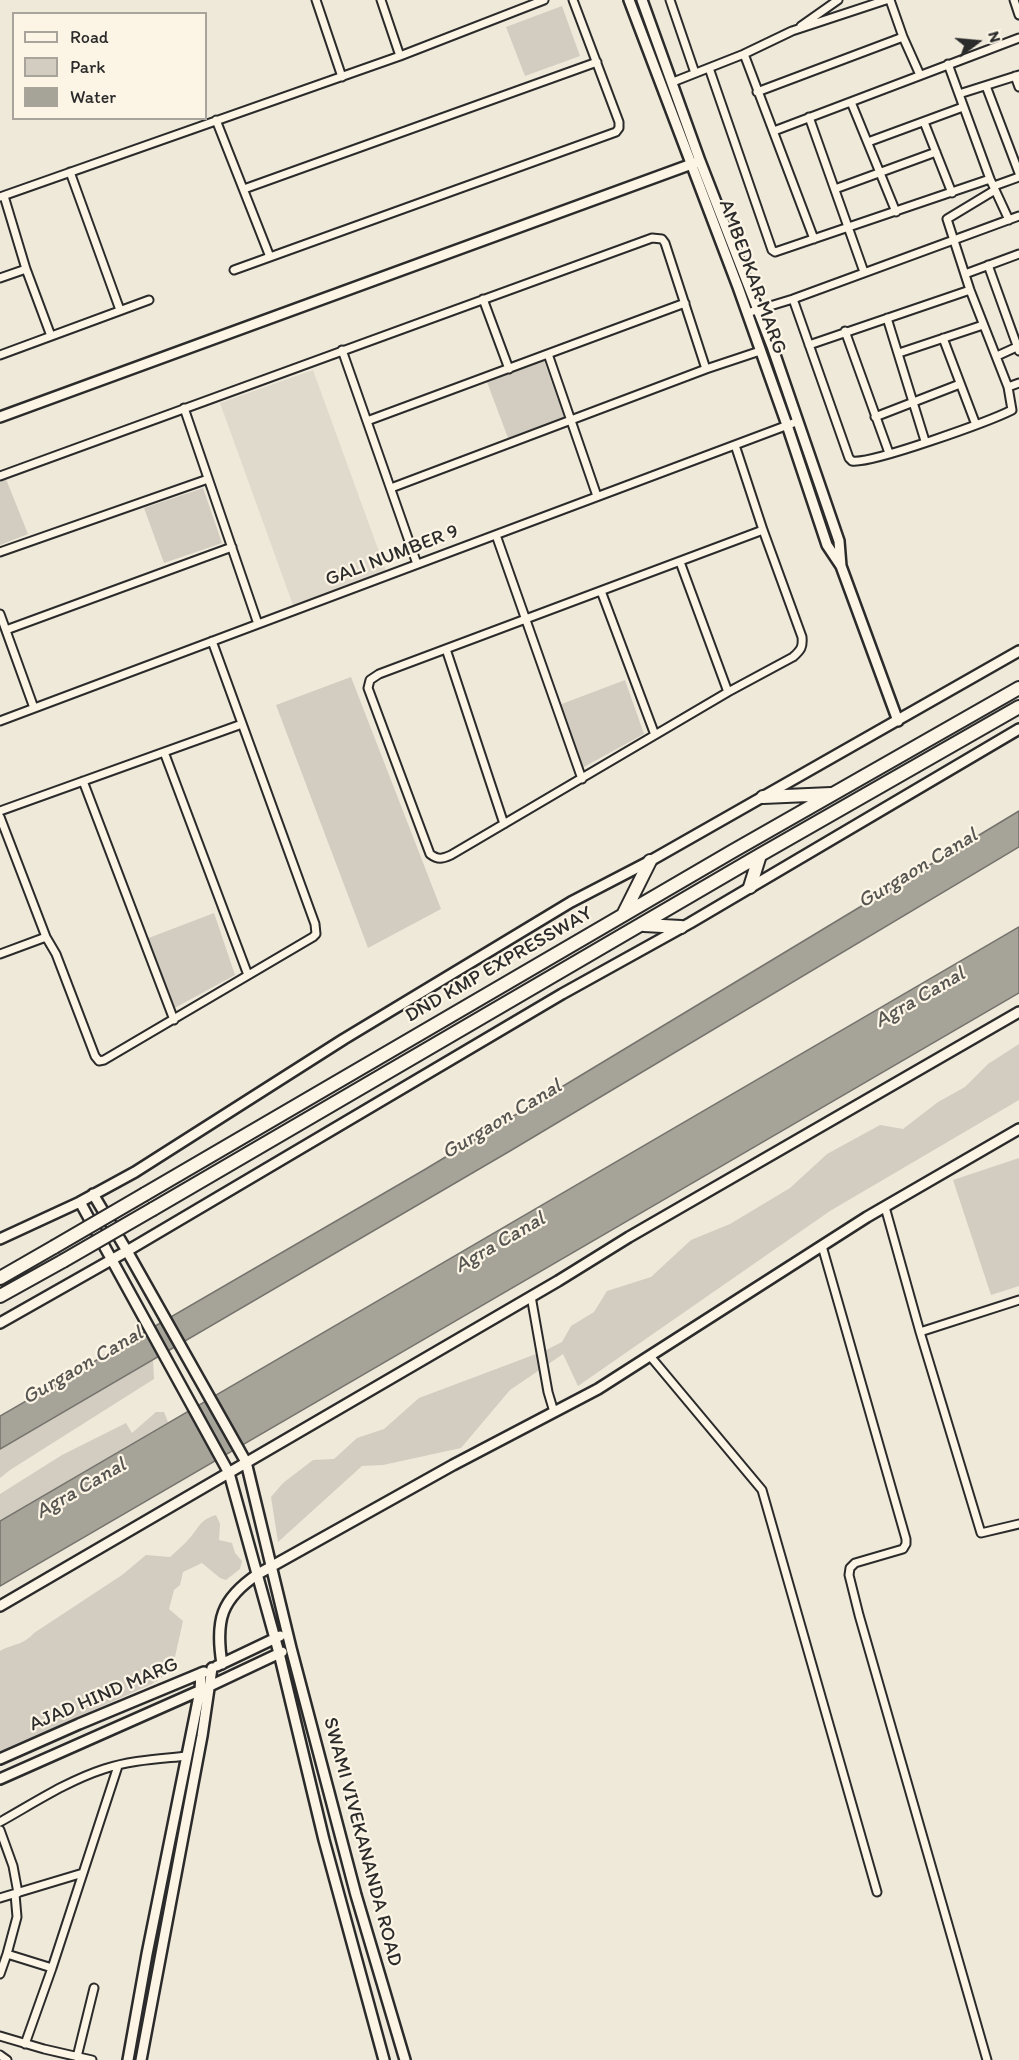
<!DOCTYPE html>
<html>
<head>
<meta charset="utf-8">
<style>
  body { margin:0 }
  #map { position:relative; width:1019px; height:2060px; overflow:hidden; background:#efe9da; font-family:Itim,sans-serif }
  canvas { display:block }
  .legend { position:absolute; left:12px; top:12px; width:195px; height:108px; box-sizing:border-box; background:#fcf5e5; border:2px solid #a8a49b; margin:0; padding:8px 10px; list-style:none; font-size:18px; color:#2b2b2b }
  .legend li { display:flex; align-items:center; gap:12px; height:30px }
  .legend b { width:30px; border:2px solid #a8a49b }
  .north { position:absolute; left:947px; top:12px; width:60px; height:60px; -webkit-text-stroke:4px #fcf5e5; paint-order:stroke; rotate:74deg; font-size:16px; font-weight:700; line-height:24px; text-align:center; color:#2b2b2b }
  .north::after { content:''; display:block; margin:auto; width:21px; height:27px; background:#2b2b2b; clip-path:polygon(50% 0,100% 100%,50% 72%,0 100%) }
</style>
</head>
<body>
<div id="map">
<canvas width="1019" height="2060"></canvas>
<ul class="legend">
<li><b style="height:8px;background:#fcf5e5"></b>Road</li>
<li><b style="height:16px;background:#d2cdc0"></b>Park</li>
<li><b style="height:16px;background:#a6a399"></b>Water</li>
</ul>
<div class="north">N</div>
</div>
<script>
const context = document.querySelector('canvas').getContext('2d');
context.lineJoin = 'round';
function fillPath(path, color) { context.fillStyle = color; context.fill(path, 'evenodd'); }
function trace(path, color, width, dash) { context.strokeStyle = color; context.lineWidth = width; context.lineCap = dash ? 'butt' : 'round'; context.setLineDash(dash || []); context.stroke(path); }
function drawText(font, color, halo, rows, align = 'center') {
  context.font = font + ' Itim,sans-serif'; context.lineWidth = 4.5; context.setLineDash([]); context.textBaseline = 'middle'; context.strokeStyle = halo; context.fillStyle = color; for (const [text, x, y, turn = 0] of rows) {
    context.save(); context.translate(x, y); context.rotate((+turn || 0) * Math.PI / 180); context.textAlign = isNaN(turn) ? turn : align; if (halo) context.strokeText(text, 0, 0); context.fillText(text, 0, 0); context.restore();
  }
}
fillPath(new Path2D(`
  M313,370L386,571L293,605L220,403Z`), '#e0dacc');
fillPath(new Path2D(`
  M562,6L580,56L525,76L506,27Z
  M544,361L564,417L508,438L487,382Z
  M6,479L28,534L0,545V482Z
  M203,488L222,543L164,563L144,508Z
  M351,677L441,909L368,948L276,705Z
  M625,680L644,734L582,768L559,705Z
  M214,913L235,975L171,1010L146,939Z
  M1019,1044V1100L830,1211L578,1386L563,1354L510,1390L461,1448L383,1465L362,1466L278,1542L271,1497L283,1483L313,1460L334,1459L357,1438L384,1429L419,1398L544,1351L562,1342L571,1326L594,1312L607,1291L651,1277L691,1240L730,1224L790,1188L827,1154L880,1125L903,1129L938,1102L965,1087L988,1064Z
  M1019,1158V1286L991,1295L953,1180Z
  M153,1360L154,1379L10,1470L0,1478V1449Z
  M156,1412H164L168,1422L0,1521V1494L62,1455L126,1423L132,1433Z
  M216,1515L220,1524L219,1540L232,1543L235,1553L242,1561L240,1569L226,1580L220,1578L202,1563L183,1572L180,1585L174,1590L169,1609L183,1621L172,1670L152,1684L0,1752V1651C14,1643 22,1646 34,1633L122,1575L146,1555L170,1557C176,1551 183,1546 188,1540C199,1528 199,1520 216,1515Z`), '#d2cdc0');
const water = new Path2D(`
  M1019,811V847L510,1151L0,1449V1416L424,1170Z
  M1019,927V993L0,1586V1521Z`);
fillPath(water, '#a6a399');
trace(water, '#75736d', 1.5);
const minor = new Path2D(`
  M316,0L342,77
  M381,0L400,56
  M670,0L695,73
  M1014,0L1019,15
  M801,26L838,0
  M903,37L920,75
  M744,54L814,239
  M948,64L990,179L1009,220
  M709,68L772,250L775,252L990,179
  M1015,76L1019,87
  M673,82L744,54L792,31L886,0
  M986,86L1019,173
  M757,92L903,37L890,0
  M959,94L1019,75
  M851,102L896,212
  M809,117L864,272
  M216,120L270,257
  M924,122L952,193
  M774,131L1019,38
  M868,142L963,107
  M70,172L120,310
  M994,186L1019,177
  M244,189L597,62
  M835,189L936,152
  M4,196L26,269L51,336
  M0,197L400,56L544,0
  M988,265L1019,351
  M234,270L616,132L619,128V122L573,0
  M965,274L1019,254
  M0,278L26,269
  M483,299L509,369
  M793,299L849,458L852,461C872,464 990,421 1012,410L1008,387L970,290L947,219L995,190
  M747,313L793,299L1019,216
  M887,318L925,441
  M845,331L889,453
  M943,338L976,425
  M809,345L970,290
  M342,350L417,564
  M899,353L983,325
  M548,354L597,496
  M0,355L149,300
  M997,356L1019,346
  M1008,387L1019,383
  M184,408L258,624
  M875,417L960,384
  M367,421L685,303
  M735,445L763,530L802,637C803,647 801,650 793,657L728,692L451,855C442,859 438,860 430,854L368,688L370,680L379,674L763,530
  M0,476L652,238L662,239L665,243L706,369
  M391,488L706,369L760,351
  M496,535L582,779
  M0,552L208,479
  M680,562L728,692
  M601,591L655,735
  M0,614L34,708
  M6,630L232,547
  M446,649L504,824
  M0,721L796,422
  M164,752L248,975
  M83,781L174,1020
  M0,811L242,724
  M0,817L46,937L56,954L95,1056L99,1061L104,1060L313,937L316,934L315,924L212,641
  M0,954L46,937
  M885,1207L920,1332L981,1533L1019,1524
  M822,1246L906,1539V1544L903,1549L855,1563L850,1568L849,1575L859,1615L987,2060
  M531,1296L548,1392L554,1412
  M920,1332L1019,1300
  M650,1356L762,1490L877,1892
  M0,1822C34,1803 67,1781 104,1769C131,1760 159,1759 187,1756
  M0,1830L13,1866L18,1893
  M0,1898L83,1873
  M7,1954L17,1917L15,1894
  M0,1974L7,1954L52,1968
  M0,2036L44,2049L92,2060
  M25,2044L52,1968L118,1766
  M0,2055L7,2060
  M77,2057L94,1988`);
const tertiary = new Path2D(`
  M629,0L738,287L787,425L827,545L841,566L898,721
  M642,0L700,161L772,346L839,541L841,566
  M0,417L700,161
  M93,1194L127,1251L246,1462L291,1648L356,1895L405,2060
  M80,1202L229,1473L279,1653L324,1840L384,2060
  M0,1239L80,1202L135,1172L344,1039L571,902L650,861L1019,651
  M0,1323L127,1251L562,994L690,923L1019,729
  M0,1606L558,1281L629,1237L1019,1012
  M222,1664C215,1620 221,1599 258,1574L453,1465L598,1389L867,1217L1019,1129
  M217,1666L280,1636
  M0,1759L79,1724L204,1672
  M0,1779L210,1686L282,1652
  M128,2060L147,1954L200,1691L201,1673
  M141,2060L202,1736L212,1668`);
const trunk = new Path2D(`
  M763,797L831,794
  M750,887L760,855
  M623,915L650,861
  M644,925L681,927
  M145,1194L733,851L1019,688
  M153,1209L760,855L1019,707
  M0,1278L54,1247
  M0,1296L63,1261`);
trace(minor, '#2b2b2b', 11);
trace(tertiary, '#2b2b2b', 14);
trace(trunk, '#2b2b2b', 16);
trace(minor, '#fcf5e5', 7);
trace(tertiary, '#fcf5e5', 9);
trace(trunk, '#fcf5e5', 12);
const trunkBridge = new Path2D(`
  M54,1247L145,1194
  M63,1261L153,1209`);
trace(trunkBridge, '#2b2b2b', 16, []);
trace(trunkBridge, '#fcf5e5', 12);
drawText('20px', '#2b2b2b', '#fcf5e5', [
  ["AMBEDKAR MARG",752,277,70],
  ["GALI NUMBER 9",392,556,-21],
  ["DND KMP EXPRESSWAY",499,965,-30],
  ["AJAD HIND MARG",104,1695,-23],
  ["SWAMI VIVEKANANDA ROAD",362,1842,75]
]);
drawText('italic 21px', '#565552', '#fcf5e5', [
  ["Gurgaon Canal",918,869,-31],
  ["Agra Canal",920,998,-30],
  ["Gurgaon Canal",502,1120,-31],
  ["Agra Canal",500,1243,-30],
  ["Gurgaon Canal",83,1366,-30],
  ["Agra Canal",81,1489,-30]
]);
</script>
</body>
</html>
